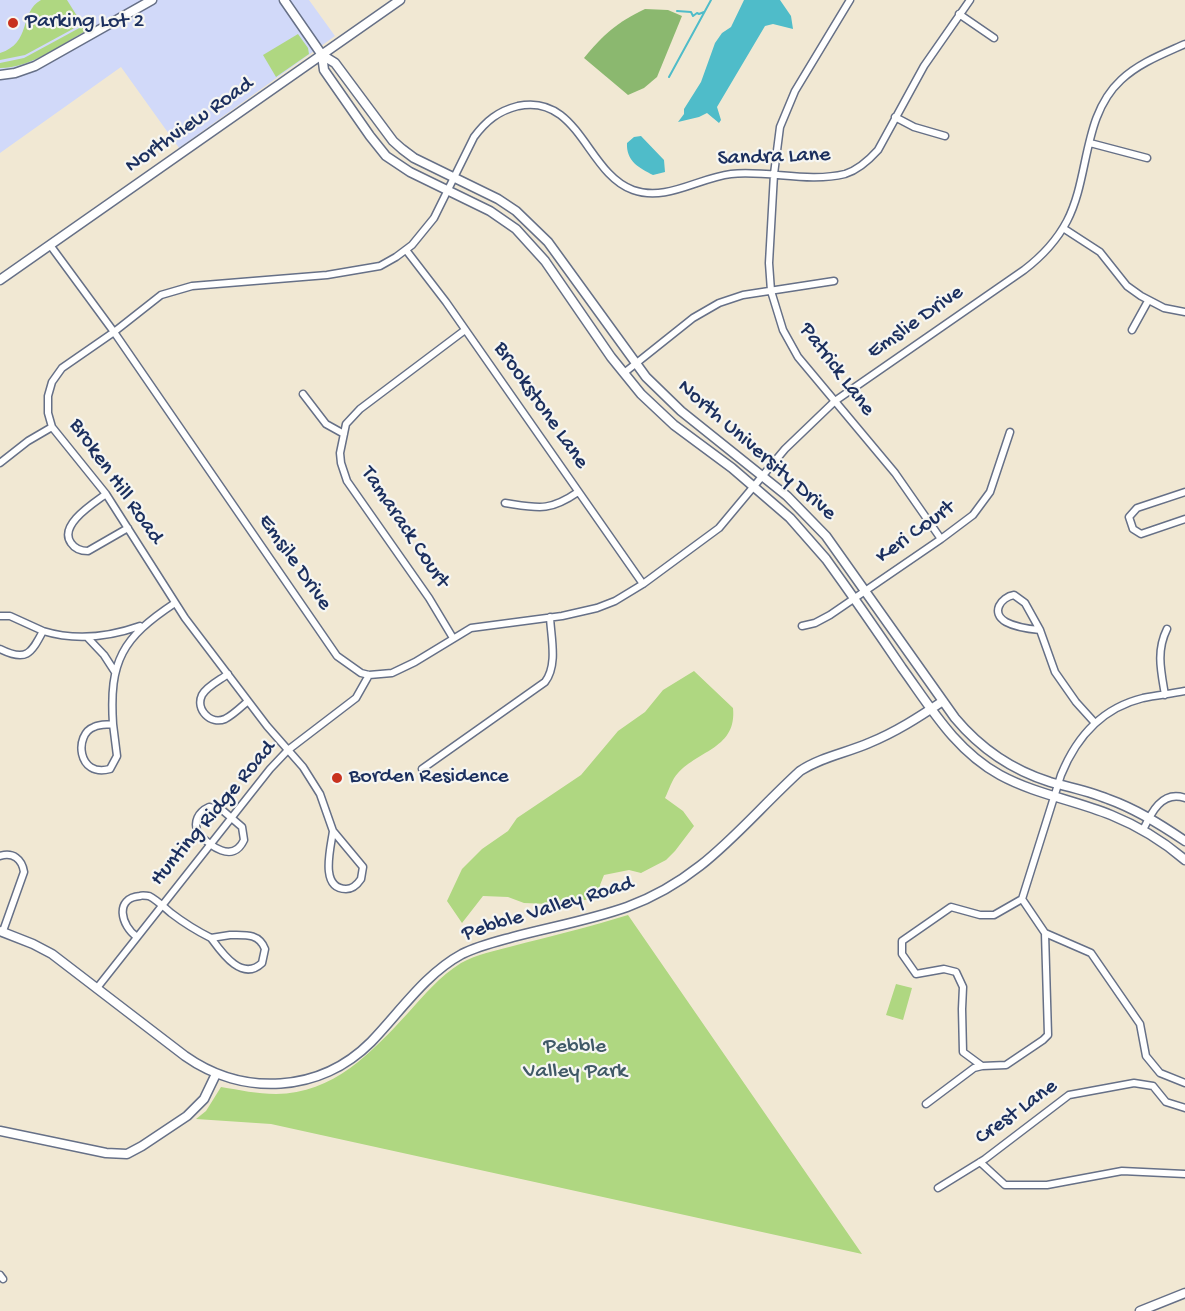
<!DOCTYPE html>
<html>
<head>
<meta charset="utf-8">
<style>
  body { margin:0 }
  canvas { display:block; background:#f1e8d3 }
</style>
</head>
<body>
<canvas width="1185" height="1311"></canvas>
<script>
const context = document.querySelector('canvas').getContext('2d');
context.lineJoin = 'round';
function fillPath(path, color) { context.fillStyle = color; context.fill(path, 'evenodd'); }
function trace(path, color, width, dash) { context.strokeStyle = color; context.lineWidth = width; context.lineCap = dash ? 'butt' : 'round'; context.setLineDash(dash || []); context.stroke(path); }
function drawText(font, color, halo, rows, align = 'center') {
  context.font = font + ' "Gochi Hand",sans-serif'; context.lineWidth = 4.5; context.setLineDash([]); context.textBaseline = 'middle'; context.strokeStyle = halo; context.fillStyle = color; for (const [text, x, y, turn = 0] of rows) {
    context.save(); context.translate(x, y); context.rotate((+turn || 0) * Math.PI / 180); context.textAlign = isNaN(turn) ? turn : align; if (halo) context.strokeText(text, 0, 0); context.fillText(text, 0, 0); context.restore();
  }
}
fillPath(new Path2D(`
  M0,0H309L335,36L179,148L121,67L0,153Z`), '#d1d9f9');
fillPath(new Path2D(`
  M41,0H67L82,24L25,55L0,60V53C32,43 19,12 41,0Z
  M83,26L86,31C60,45 31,68 0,68V63L24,58Z
  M298,34L308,48L309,54L276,77L263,55Z
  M694,671L733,708C737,748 699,750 678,773C672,779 669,790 665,798L683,811L694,826L675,851L666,860L641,873L629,870L604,875L600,885L602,893L593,899L549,904L524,903L508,897L483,896L462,923L447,901L462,869L482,849L508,831L517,818L581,775L618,731L645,712L663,690Z
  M628,915L862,1254L271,1124L196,1119L206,1111L221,1087C240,1090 257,1094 276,1094C333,1094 372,1052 408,1013C424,995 440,976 461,963C477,954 495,951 513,946C551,936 590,927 628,915Z
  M896,984L912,988L903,1020L886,1015Z`), '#afd781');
fillPath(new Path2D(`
  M645,9L668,10L682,16L657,77L644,88L628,95L584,58C603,35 617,22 645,9Z`), '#8bb86f');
fillPath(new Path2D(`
  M744,0H780L791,16L793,29L773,24L765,26L717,107L721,120L719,123L707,113L699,117L678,122L684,114V109L701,82L715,43L722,33L731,27Z
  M641,136L664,160L665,172L653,175C639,168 626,161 627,143L634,137Z`), '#4fbcc9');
trace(new Path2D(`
  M677,11L691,12L693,16L697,13L699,14L704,12
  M669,77L711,0`), '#4fbcc9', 2);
const minor = new Path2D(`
  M850,0L795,91L780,127L774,174L769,263L771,291L783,330L798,357L895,473L941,539
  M959,14L994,38
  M895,117L914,127L945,136
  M1090,143L1147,158
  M1063,228L1100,252L1127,286L1141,296L1164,308L1185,312
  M50,245L114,332L337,656L361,673L369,675L392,673L415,662L471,628L562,616L597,608L615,601L643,584L719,528L785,449L835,401L1024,270C1041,257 1057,240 1067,221C1090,177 1082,116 1121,80C1139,63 1163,54 1185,44
  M406,250L446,302L643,584
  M1132,330L1148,301
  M624,373L693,318L719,303L743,295L834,281
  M303,394L326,424L344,434
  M0,463L28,441L52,427
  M1185,492L1137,508L1129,517L1133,529L1141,534L1185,519
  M106,494C94,503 58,525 71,543C75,549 81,551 88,551L128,528
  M505,503C538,508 549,512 578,492
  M1014,595L1025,603L1040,630C1029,629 1015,627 1006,622C990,613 1001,597 1014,595Z
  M0,616H10L43,631C31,654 26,662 0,649
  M802,626L815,623L830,615L941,539L973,515L990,492L1010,432
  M1040,630L1055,672L1076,702L1095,723
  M43,631C76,641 109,637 140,626
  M87,637L104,655L115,672
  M453,638L429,598L347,481L341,463L340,453L346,424L360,409L465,330
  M228,674C220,680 207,686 202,695C195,710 211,725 225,719C233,715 241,707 248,701
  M1185,691C1171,694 1157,695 1143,698C1102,708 1076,738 1061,775L1022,899L1045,933L1091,953L1140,1024L1146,1056L1160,1073L1185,1083
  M1165,695C1161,671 1156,651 1167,629
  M113,724C109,661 122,638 175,603
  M113,724L117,756L110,769C77,778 74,734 94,727C100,724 107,725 113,724Z
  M422,769L545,682C558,665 551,638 550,617
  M209,807L221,809L242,827L244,840C233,864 210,846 198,833C193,822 198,812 209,807Z
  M1143,830C1151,813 1162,790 1185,798
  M333,831L320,794L303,767L267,726L185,618L106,494L52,427L48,413V396L52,382L62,368L114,332L161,295L192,286L327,275L380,266L396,257L412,245L434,218L474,137C486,121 498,111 518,106C579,93 587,174 633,190C666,202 698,178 731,174C768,170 808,183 845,174C858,170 869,160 878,150L924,66L970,0
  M333,831L363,867L361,879C357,885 353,889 346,889C319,889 331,847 333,831Z
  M0,856C13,852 22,859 24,872L3,931
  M230,935C245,935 259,933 265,949L262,963C242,982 222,953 211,938Z
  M137,937C121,926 114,898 140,896C142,895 147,896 149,896C157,900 165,908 171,913C184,923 197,931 211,938
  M97,988L270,769L288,750L356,698L369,675
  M982,1066L963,1052L962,1009L963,987L956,972L944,969L916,974L902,954V941L951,907L980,915H994L1022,899
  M926,1104L974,1068L982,1066L1006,1065L1043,1040L1048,1035L1045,933
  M980,1162L1005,1185H1047L1122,1171L1185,1174
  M938,1188L985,1159L1069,1095L1134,1083L1153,1086L1166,1102L1185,1108
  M0,1275L3,1279`);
const tertiary = new Path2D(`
  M284,0L322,55L335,63L393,141L402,149L414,158L498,199L516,211L548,242L646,377L681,411L787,496L826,536L955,718C980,748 1012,770 1050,782C1069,787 1089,791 1108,799C1136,809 1160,824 1185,841
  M322,55L324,70L370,136L386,156L410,172L490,211L516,229L545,261L611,357L641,394L674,425L732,468L790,518L826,559C852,595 877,631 902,668C931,708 955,750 1000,775C1035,794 1074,800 1111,815C1138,826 1163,841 1185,860
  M0,75L15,73L35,66L152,0
  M0,280L400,0
  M0,931L33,944L52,954L185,1056C243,1097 320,1093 371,1042C400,1012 425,974 462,954C478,946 495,942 513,937C551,927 590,920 627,907C704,879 742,824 800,771C821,757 846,753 869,743C896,732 919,717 943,701
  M0,1131L106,1153L127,1154L142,1146L187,1116L204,1099L216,1074
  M1140,1311L1185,1293`);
trace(minor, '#667087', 9);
trace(tertiary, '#667087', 11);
trace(minor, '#fff', 6);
trace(tertiary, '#fff', 8);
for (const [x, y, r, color] of [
  [13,23,6,"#c8321e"],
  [337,778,6,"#c8321e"]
]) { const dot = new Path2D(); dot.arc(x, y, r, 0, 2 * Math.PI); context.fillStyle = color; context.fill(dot); trace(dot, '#f6f6f2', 2); }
drawText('22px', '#1b2f5e', '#f6f6f2', [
  ["Parking Lot 2",25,23],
  ["Borden Residence",349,778]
], 'left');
drawText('22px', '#1b2f5e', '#f6f6f2', [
  ["Northview Road",190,126,-35],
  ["Sandra Lane",774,158,-2],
  ["Emslie Drive",916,323,-35],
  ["Patrick Lane",836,370,53],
  ["Brookstone Lane",540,406,55],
  ["North University Drive",756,451,41],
  ["Broken Hill Road",115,482,55],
  ["Tamarack Court",404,528,56],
  ["Keri Court",916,533,-36],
  ["Emsile Drive",294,563,55],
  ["Hunting Ridge Road",214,814,-50],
  ["Pebble Valley Road",548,910,-17],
  ["Crest Lane",1017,1113,-36]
]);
drawText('22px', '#405967', '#f6f6f2', [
  ["Pebble",575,1048],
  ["Valley Park",575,1073]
]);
</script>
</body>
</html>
